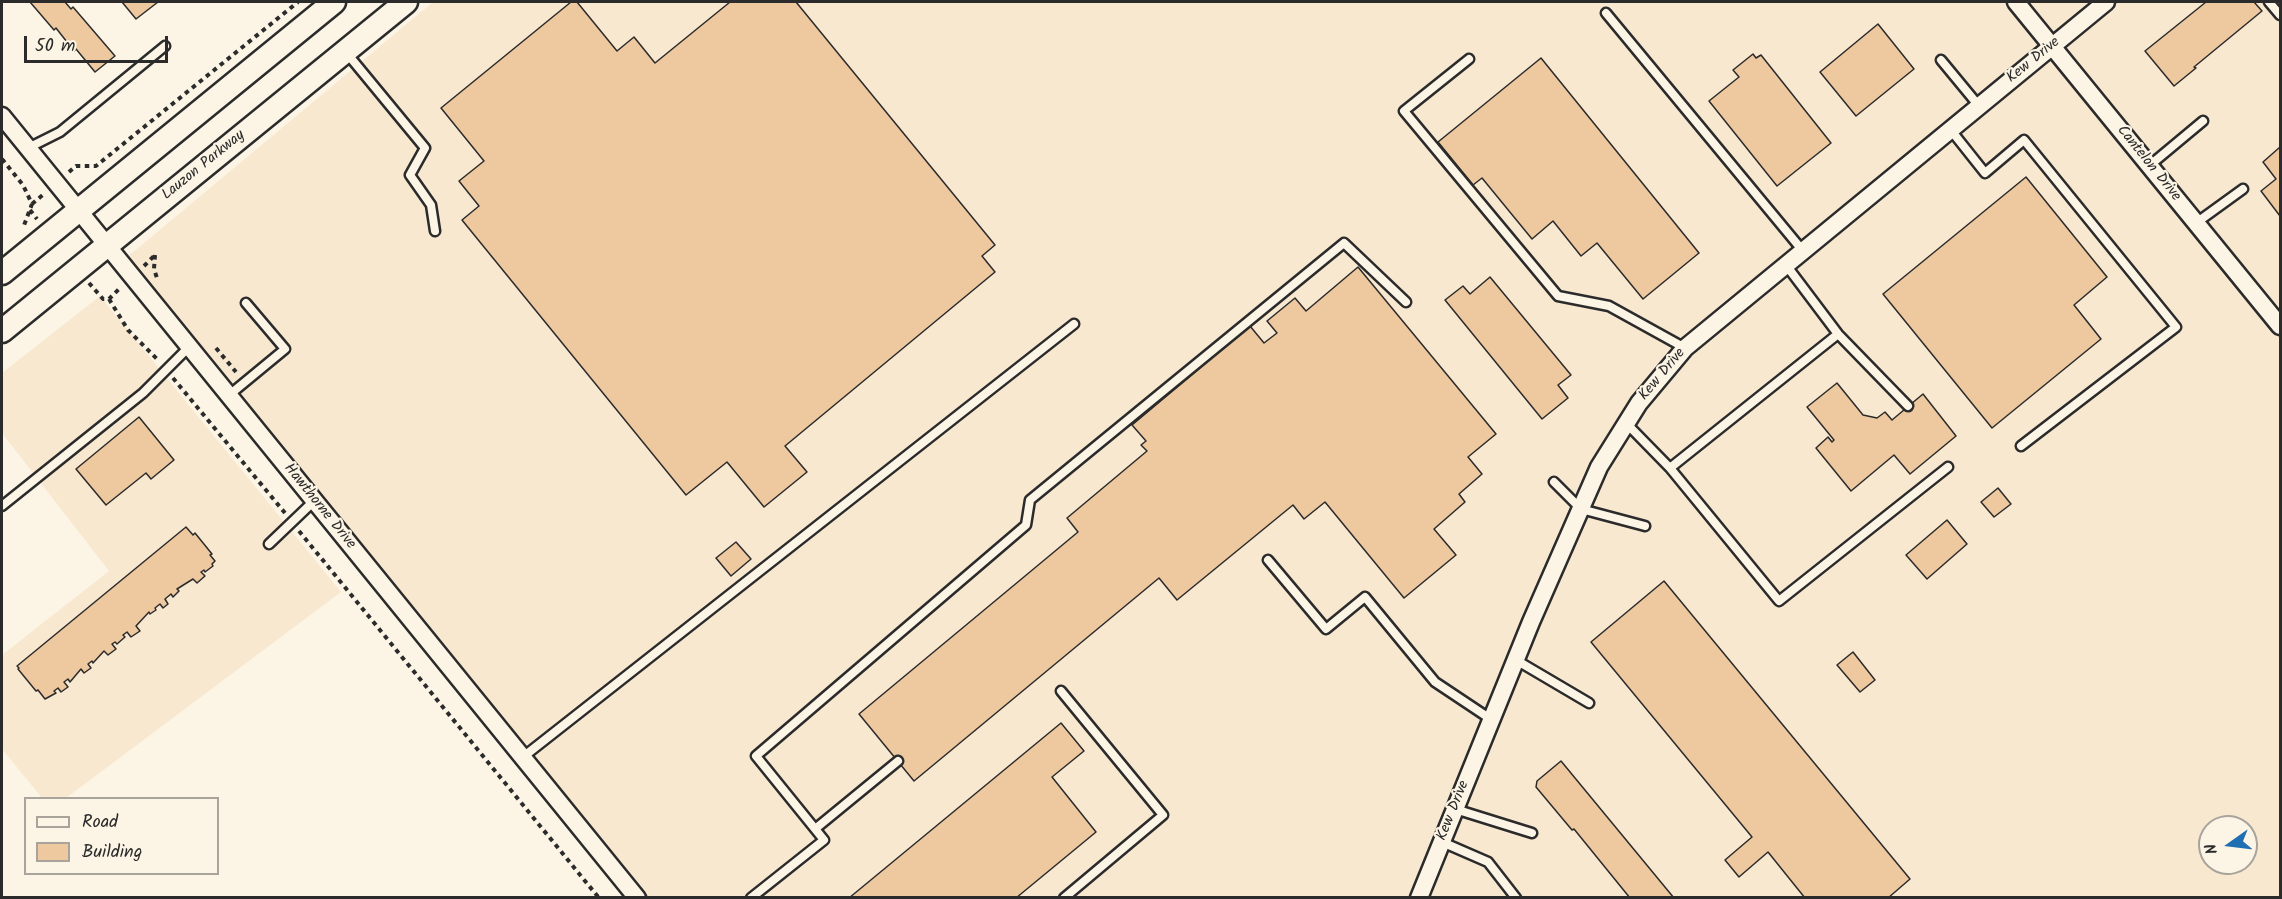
<!DOCTYPE html>
<html>
<head>
<meta charset="utf-8">
<style>
  body { margin:0 }
  #map { position:relative; width:2282px; height:899px; overflow:hidden; background:#fcf5e5; font-family:Kalam,sans-serif }
  canvas { display:block }
  .frame { position:absolute; inset:0; border:3px solid #2b2b2b; pointer-events:none }
  .legend { position:absolute; left:24px; top:797px; width:195px; height:78px; box-sizing:border-box; background:#fcf5e5; border:2px solid #a8a49b; margin:0; padding:8px 10px; list-style:none; font-size:18px; color:#2b2b2b }
  .legend li { display:flex; align-items:center; gap:12px; height:30px }
  .legend b { width:30px; border:2px solid #a8a49b }
  .north { position:absolute; left:2198px; top:815px; width:60px; height:60px; box-sizing:border-box; background:#fcf5e5; border:2px solid #a8a49b; border-radius:50%; rotate:256deg; font-size:16px; font-weight:700; line-height:24px; text-align:center; color:#2b2b2b }
  .north::after { content:''; display:block; margin:auto; width:21px; height:27px; background:#1f6fb2; clip-path:polygon(50% 0,100% 100%,50% 72%,0 100%) }
  .scale { position:absolute; left:24px; top:36px; width:144px; height:27px; box-sizing:border-box; border:3px solid #2b2b2b; border-top:0; padding-left:8px; font-size:18px; line-height:21px; white-space:nowrap; color:#2b2b2b; -webkit-text-stroke:4px #fcf5e5; paint-order:stroke }
</style>
</head>
<body>
<div id="map">
<canvas width="2282" height="899"></canvas>
<div class="frame"></div>
<ul class="legend">
<li><b style="height:8px;background:#fcf5e5"></b>Road</li>
<li><b style="height:16px;background:#eec89e"></b>Building</li>
</ul>
<div class="north">N</div>
<div class="scale">50 m</div>
</div>
<script>
const context = document.querySelector('canvas').getContext('2d');
context.lineJoin = 'round';
function fillPath(path, color) { context.fillStyle = color; context.fill(path, 'evenodd'); }
function trace(path, color, width, dash) { context.strokeStyle = color; context.lineWidth = width; context.lineCap = dash ? 'butt' : 'round'; context.setLineDash(dash || []); context.stroke(path); }
function drawText(font, color, halo, rows, align = 'center') {
  context.font = font + ' Kalam,sans-serif'; context.lineWidth = 4.5; context.setLineDash([]); context.textBaseline = 'middle'; context.strokeStyle = halo; context.fillStyle = color; for (const [text, x, y, turn = 0] of rows) {
    context.save(); context.translate(x, y); context.rotate((+turn || 0) * Math.PI / 180); context.textAlign = isNaN(turn) ? turn : align; if (halo) context.strokeText(text, 0, 0); context.fillText(text, 0, 0); context.restore();
  }
}
fillPath(new Path2D(`
  M433,2H2280V897H637L120,263ZM2210,827H2246V863H2210Z
  M100,296L341,592L66,798H42L2,749V655L109,571L2,433V373Z`), '#f8e8d0');
const building = new Path2D(`
  M30,2H65L71,9L73,7L115,56L95,72L76,49L74,51L56,28L54,30Z
  M122,2H158L136,19Z
  M571,2H577L617,51L634,37L655,63L730,2H796L995,245L982,256L995,272L785,446L807,472L764,507L727,462L686,495L462,220L479,206L459,181L484,161L441,108Z
  M2206,2H2254L2262,11L2194,67L2196,68L2174,86L2145,51Z
  M1878,24L1914,69L1856,116L1820,72Z
  M1753,54L1756,58L1761,55L1831,143L1777,186L1709,101L1739,77L1733,70Z
  M1541,58L1699,253L1643,299L1597,243L1581,256L1553,221L1532,239L1482,178L1473,185L1438,142Z
  M2280,147V216L2261,191L2276,179L2263,162Z
  M2026,177L2107,277L2074,305L2101,339L1992,428L1883,294Z
  M1358,267L1496,434L1468,457L1482,474L1459,494L1465,502L1434,529L1456,555L1404,598L1325,502L1304,519L1293,505L1177,600L1159,578L914,781L859,714L1078,532L1067,518L1147,451L1141,445L1146,441L1132,425L1250,326L1264,343L1277,333L1267,321L1295,298L1306,311Z
  M1490,277L1571,375L1558,385L1568,398L1542,419L1445,300L1463,286L1470,294Z
  M1837,383L1863,415L1877,418L1885,412L1892,420L1923,394L1956,436L1910,474L1894,455L1851,491L1816,448L1828,437L1832,442L1834,440L1807,407Z
  M139,417L174,460L151,479L146,473L106,505L76,469Z
  M1998,488L2011,504L1994,517L1981,502Z
  M1947,520L1967,544L1927,579L1906,555Z
  M186,527L193,535L195,533L212,554L210,555L215,561L212,564L213,566L205,572L204,570L201,572L205,576L197,583L193,579L177,589L179,591L173,597L171,594L165,599L168,604L163,608L160,604L155,608L156,610L150,614L149,612L136,626L140,631L131,637L127,632L123,635L125,637L117,644L115,642L112,644L116,649L108,655L104,651L93,663L92,661L88,664L91,668L84,673L81,669L70,682L68,679L64,682L68,687L61,692L58,688L54,691L56,693L45,699L38,690L36,691L18,669L19,668L17,666Z
  M736,542L751,559L731,576L716,558Z
  M1664,581L1910,879L1888,898H1805L1768,852L1739,877L1725,860L1752,837L1591,642Z
  M1853,652L1875,680L1860,692L1837,665Z
  M1061,723L1084,751L1052,777L1096,832L1016,898H849Z
  M1561,761L1674,898H1630L1574,829L1572,830L1536,787L1537,781Z`);
fillPath(building, '#eec89e');
trace(building, '#2b2b2b', 1.5);
const lane = new Path2D(`
  M2269,2L2280,15
  M1606,13L1803,251
  M345,51L425,148L410,175L431,205L435,231
  M1469,59L1404,111L1558,296L1609,306L1685,348
  M1941,60L1979,106
  M1950,129L1985,173L2024,140L2176,327L2021,446
  M28,148L60,132L165,46
  M2149,166L2203,121
  M2196,223L2243,189
  M1786,265L1838,334L1908,406
  M1838,334L1670,468L1779,601L1948,467
  M228,396L285,349L246,303
  M1626,423L1670,468
  M1554,482L1581,509L1645,526
  M2,506L143,393L189,347
  M269,544L314,501
  M1268,560L1326,629L1365,597L1435,682L1492,720
  M1516,660L1589,703
  M1061,691L1163,815L1064,898
  M523,757L1074,324
  M1455,809L1532,833
  M815,829L898,761
  M1442,842L1488,862L1516,898
  M751,898L824,840L756,756L1026,525L1030,500L1344,243L1406,302`);
const street = new Path2D(`
  M2016,2L2280,326
  M2,116L637,898
  M1419,898L1531,622L1599,467L1639,403L1685,348L2106,2`);
const secondary = new Path2D(`
  M2,273L334,2
  M2,331L406,2`);
trace(lane, '#2b2b2b', 13);
trace(street, '#2b2b2b', 21);
trace(secondary, '#2b2b2b', 27);
trace(new Path2D(`
  M2,159L23,185L32,204L23,228
  M69,172L76,166H96L298,2
  M32,204L45,193
  M30,210L37,219
  M155,255L154,269L157,278
  M144,266L155,255
  M89,283L103,299H109L121,287
  M109,299L128,330L159,361
  M216,348L236,372
  M173,378L285,513
  M299,531L599,898`), '#2b2b2b', 4, [4.5, 4.5]);
trace(lane, '#fcf5e5', 8);
trace(street, '#fcf5e5', 16);
trace(secondary, '#fcf5e5', 22);
drawText('15px', '#2b2b2b', '#fcf5e5', [
  ["Kew Drive",2034,61,-39],
  ["Cantelon Drive",2148,164,51],
  ["Lauzon Parkway",204,166,-39],
  ["Kew Drive",1663,375,-50],
  ["Hawthorne Drive",319,507,51],
  ["Kew Drive",1454,811,-68]
]);
</script>
</body>
</html>
